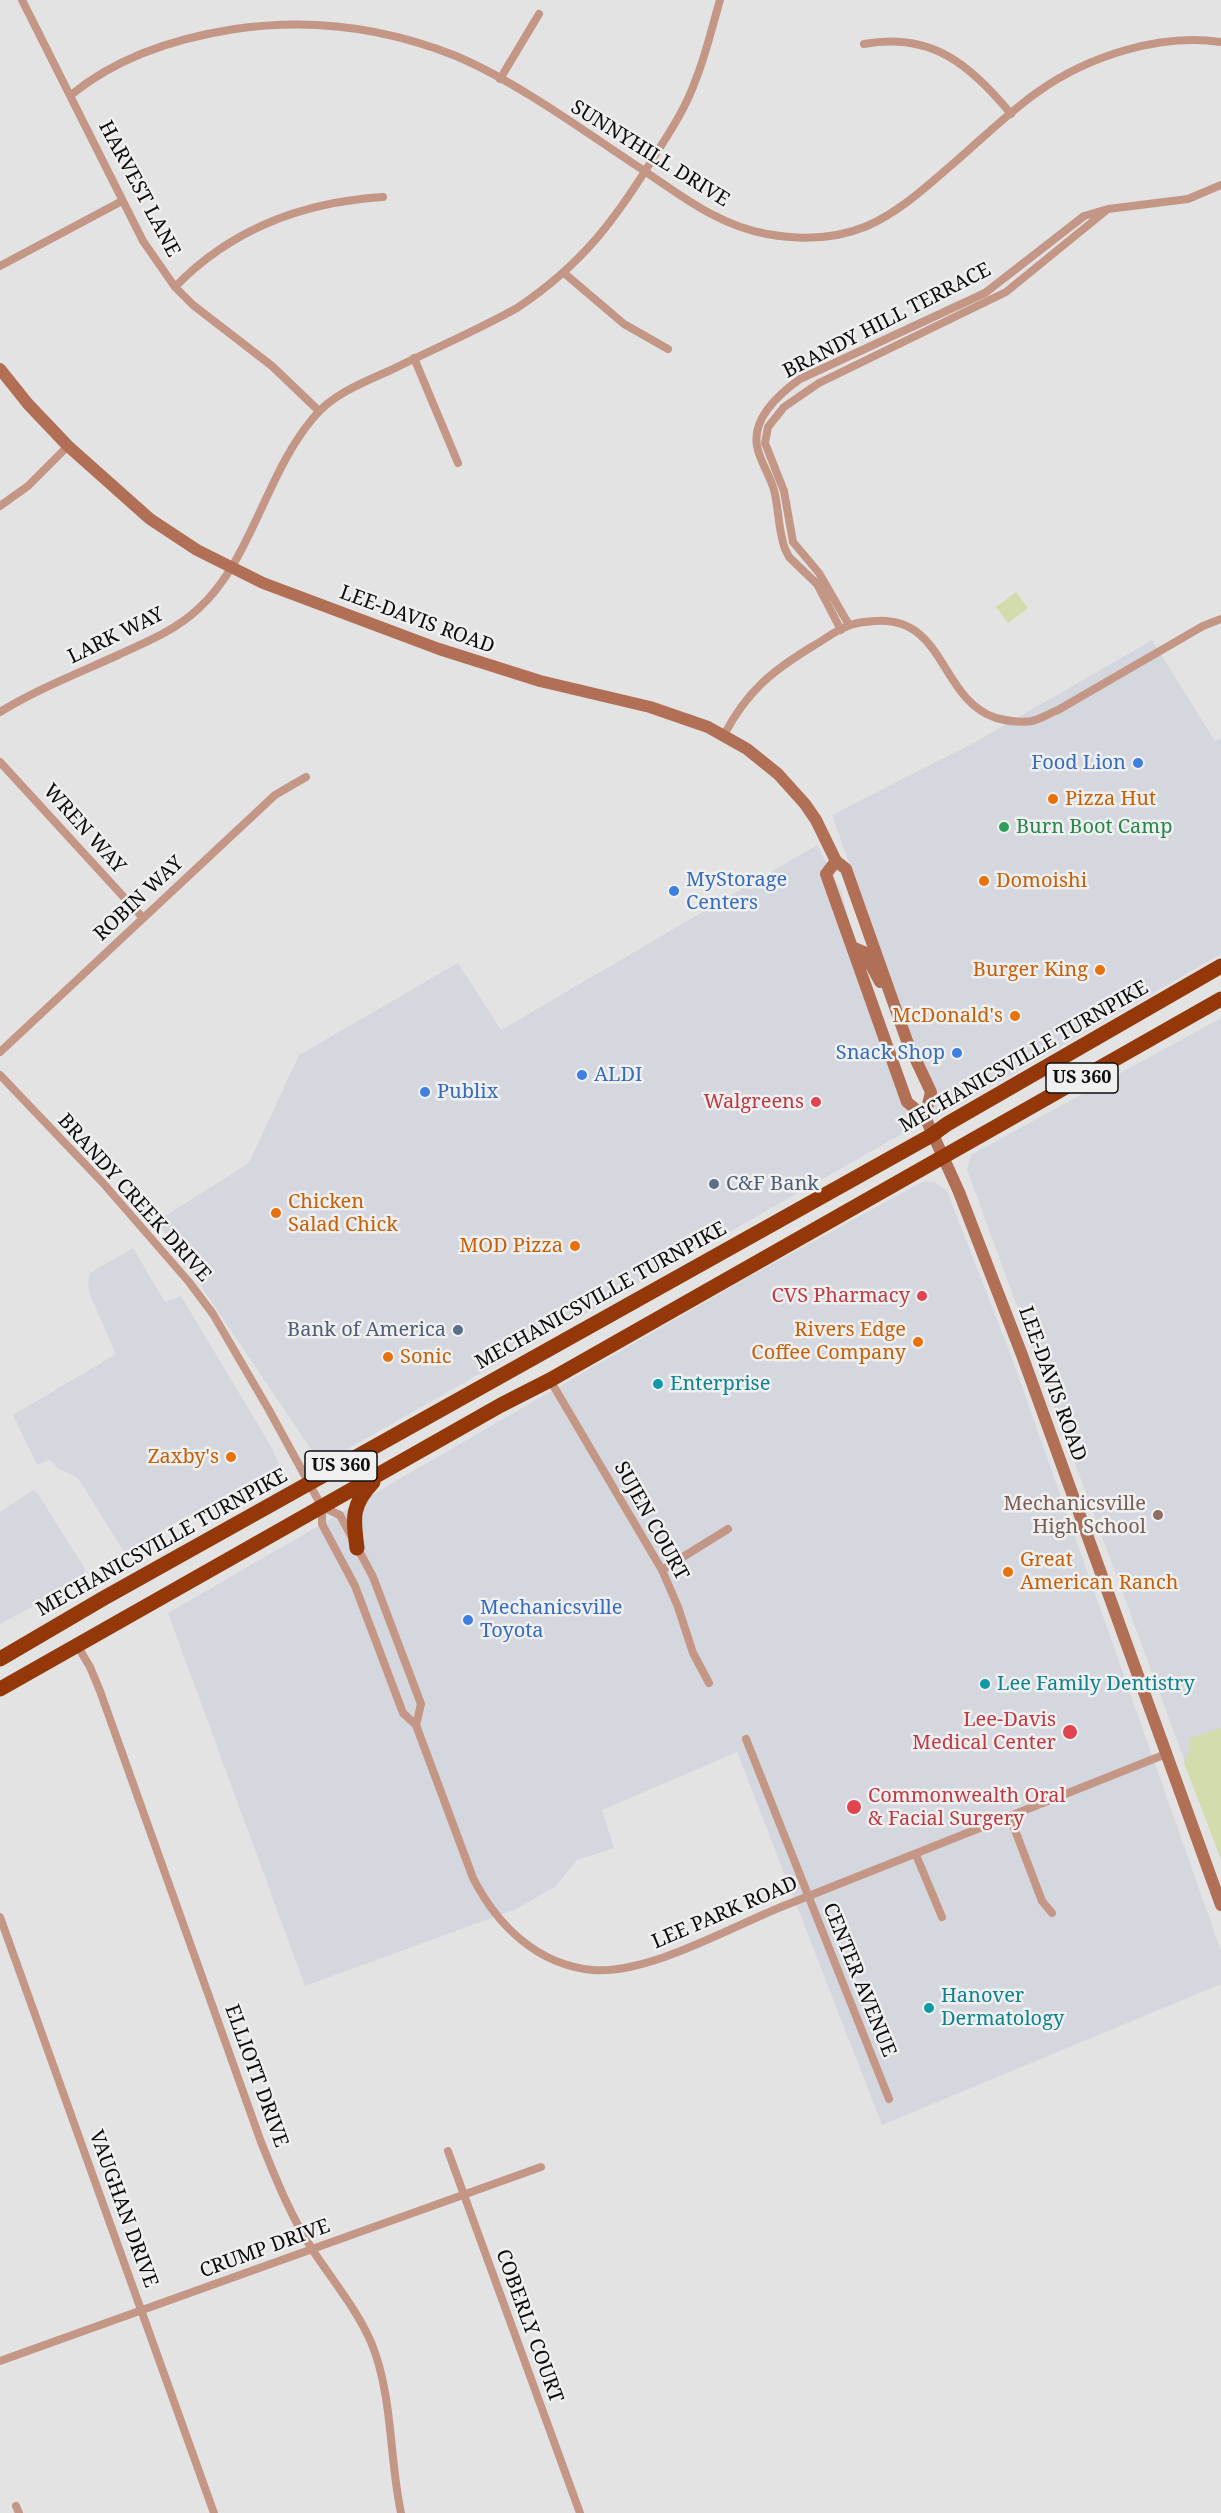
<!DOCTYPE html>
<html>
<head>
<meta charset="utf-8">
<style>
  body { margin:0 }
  canvas { display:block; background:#e3e3e4 }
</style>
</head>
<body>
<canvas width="1221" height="2513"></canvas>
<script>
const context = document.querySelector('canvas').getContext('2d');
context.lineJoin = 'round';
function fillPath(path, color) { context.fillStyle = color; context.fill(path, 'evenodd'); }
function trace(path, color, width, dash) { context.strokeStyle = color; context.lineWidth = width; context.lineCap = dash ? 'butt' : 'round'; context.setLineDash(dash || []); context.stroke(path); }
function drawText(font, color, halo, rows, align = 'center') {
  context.font = font + ' "Noto Serif",serif'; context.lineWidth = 5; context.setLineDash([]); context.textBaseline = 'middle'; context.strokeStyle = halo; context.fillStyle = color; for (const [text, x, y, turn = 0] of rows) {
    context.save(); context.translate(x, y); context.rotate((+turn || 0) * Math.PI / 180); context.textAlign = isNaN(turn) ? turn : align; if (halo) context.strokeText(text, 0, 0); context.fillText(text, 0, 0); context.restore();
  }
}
fillPath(new Path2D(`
  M1152,640L1215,741L1221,738V954L938,1117L832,815L977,741Z
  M817,845L841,891L878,1025L914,1127L321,1464L157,1221L249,1163L299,1055L458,963L501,1030Z
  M1221,1018V1860L967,1170L971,1155Z
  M922,1182H934L947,1191L1013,1361L1221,1951V1984L882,2125L737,1752L602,1810L614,1848L577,1860L555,1887L516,1909L305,1986L168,1613L745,1279Z
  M133,1248L165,1302L181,1296L272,1448L279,1465L124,1552L78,1478L58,1468L50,1460L37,1465L13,1415L116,1354L90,1295L88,1282L90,1273Z
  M33,1490L38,1494L85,1569L82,1580L0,1624V1512Z`), '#d5d7df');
fillPath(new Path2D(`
  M1016,592L1028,608L1008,623L996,607Z
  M1221,1728V1859L1184,1763L1190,1749L1189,1738Z`), '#d3dcac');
trace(new Path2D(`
  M22,0L143,241L175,287L193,305L272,366L319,411
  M864,44C931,32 970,64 1011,114
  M500,79L539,14
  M71,95C117,57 176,38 235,29C310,18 386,28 456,56C517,82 581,129 637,166C678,193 716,225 767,234C800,240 836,239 867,226C901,211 928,185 955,162C983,138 1009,112 1039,91C1089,56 1160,33 1221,42
  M1108,209L1188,199L1221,185
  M0,266L122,201
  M564,273L624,324L668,349
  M175,287C231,229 304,202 383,197
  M414,358L458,463
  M0,506L28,486L68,446
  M841,630L817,584L789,557L785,549C778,530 779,509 774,490C770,475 760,462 757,446C752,418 779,394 800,379L985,293L1084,216L1108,209L1006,292L819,383L784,407L768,427L765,443L784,491L793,542L819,573L849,625
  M0,712C37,689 79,673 118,655C146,642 174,631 197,610C252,561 265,474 314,417C333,394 364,382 391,370C433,349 476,331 517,308C583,264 616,219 657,152C672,129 687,105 696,79C706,54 712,27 720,0
  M724,735C747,691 772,671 813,646C824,640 836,630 848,626C856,622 867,622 875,621C946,616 939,699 996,718C1008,721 1020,723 1032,721C1041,719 1050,713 1058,710L1203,626L1221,619
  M0,762L143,918
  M0,1052L275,795L306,777
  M0,1075L103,1183L189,1282L213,1314L269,1410L322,1507V1524L355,1586L403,1713L416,1725L473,1878C497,1925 537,1965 593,1970C649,1974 729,1928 781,1907C910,1856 1038,1805 1166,1754
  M550,1380L662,1570L678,1607L693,1653L709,1683
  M322,1507L340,1515L373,1577L421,1704L416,1725
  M662,1570L728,1529
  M77,1645L90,1667L100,1691L261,2142C276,2179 290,2215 312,2249C332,2280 356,2308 371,2342C393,2395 389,2457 401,2513
  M746,1739L889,2099
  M1010,1817L1042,1901L1052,1913
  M916,1855L942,1917
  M0,1917L214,2513
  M448,2151L580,2513
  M0,2361L541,2167
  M16,2506L19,2513`), '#c49685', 8);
trace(new Path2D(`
  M0,369L28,404L68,446L150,519L197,550L263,583L439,649L540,681L650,707L708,727L747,749L778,774L805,804L816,820L836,861L846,869L907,1041L931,1092L925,1117
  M836,861L826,874L907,1102L925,1117L959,1192L1022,1355L1221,1905
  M852,947L864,952L880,982`), '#b17056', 12);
trace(new Path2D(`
  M357,1548C353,1518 351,1505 373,1482
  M0,1659L104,1598L932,1135L947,1124L1221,966
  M0,1689L501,1405L550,1380L1221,999`), '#943809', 15);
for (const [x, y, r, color] of [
  [1138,763,6,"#3f7fe0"],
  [1053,799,6,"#e8710a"],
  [1004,827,6,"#2e9e5b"],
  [984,881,6,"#e8710a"],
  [674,891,6,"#3f7fe0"],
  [1100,970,6,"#e8710a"],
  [1015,1016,6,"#e8710a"],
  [957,1053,6,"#3f7fe0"],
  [582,1075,6,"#3f7fe0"],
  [425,1092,6,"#3f7fe0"],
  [816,1102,6,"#e0444e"],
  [714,1184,6,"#5c6f8a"],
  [276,1213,6,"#e8710a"],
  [575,1246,6,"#e8710a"],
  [922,1296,6,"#e0444e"],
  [458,1330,6,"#5c6f8a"],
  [918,1342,6,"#e8710a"],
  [388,1357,6,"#e8710a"],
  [658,1384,6,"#0f9aa8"],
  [231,1457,6,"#e8710a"],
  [1158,1515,6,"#8d6e63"],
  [1008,1572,6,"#e8710a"],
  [468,1620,6,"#3f7fe0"],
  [985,1684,6,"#0f9aa8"],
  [1070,1732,8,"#e0444e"],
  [854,1807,8,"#e0444e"],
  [929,2008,6,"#0f9aa8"]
]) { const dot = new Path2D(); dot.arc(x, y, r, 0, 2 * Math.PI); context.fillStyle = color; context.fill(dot); trace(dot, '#f0f0f1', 2); }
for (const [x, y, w] of [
  [1082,1078,72],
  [341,1466,72]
]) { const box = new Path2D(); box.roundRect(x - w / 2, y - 15, w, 30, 4.5); context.fillStyle = '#f0f0f1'; context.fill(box); trace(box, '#0c0c0c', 1.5); }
drawText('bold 18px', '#0c0c0c', null, [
  ["US 360",1082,1078],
  ["US 360",341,1466]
]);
drawText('20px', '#0c0c0c', '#f0f0f1', [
  ["SUNNYHILL DRIVE",650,154,32],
  ["HARVEST LANE",139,189,62],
  ["BRANDY HILL TERRACE",887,321,-27],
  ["LEE-DAVIS ROAD",417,620,20],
  ["LARK WAY",116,636,-26],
  ["WREN WAY",84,829,48],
  ["ROBIN WAY",139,899,-43],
  ["MECHANICSVILLE TURNPIKE",1024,1057,-30],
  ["BRANDY CREEK DRIVE",134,1198,48],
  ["MECHANICSVILLE TURNPIKE",601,1296,-29],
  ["LEE-DAVIS ROAD",1052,1384,70],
  ["SUJEN COURT",651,1521,61],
  ["MECHANICSVILLE TURNPIKE",162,1543,-29],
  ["LEE PARK ROAD",725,1913,-23],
  ["CENTER AVENUE",859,1980,68],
  ["ELLIOTT DRIVE",256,2076,70],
  ["VAUGHAN DRIVE",123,2209,70],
  ["CRUMP DRIVE",265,2249,-20],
  ["COBERLY COURT",529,2326,70]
]);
drawText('20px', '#366cbe', '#f0f0f1', [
  ["Food Lion",1126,763,"right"],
  ["MyStorage",686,880],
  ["Centers",686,903],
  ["Snack Shop",945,1053,"right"],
  ["ALDI",594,1075],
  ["Publix",437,1092],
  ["Mechanicsville",480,1608],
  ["Toyota",480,1631]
], 'left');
drawText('20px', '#c56008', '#f0f0f1', [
  ["Pizza Hut",1065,799],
  ["Domoishi",996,881],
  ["Burger King",1088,970,"right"],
  ["McDonald's",1003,1016,"right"],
  ["Chicken",288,1202],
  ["Salad Chick",288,1225],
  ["MOD Pizza",563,1246,"right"],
  ["Rivers Edge",906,1330,"right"],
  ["Coffee Company",906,1353,"right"],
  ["Sonic",400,1357],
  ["Zaxby's",219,1457,"right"],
  ["Great",1020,1560],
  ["American Ranch",1020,1583]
], 'left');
drawText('20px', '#27864d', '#f0f0f1', [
  ["Burn Boot Camp",1016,827]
], 'left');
drawText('20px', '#be3a42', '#f0f0f1', [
  ["Walgreens",804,1102],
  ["CVS Pharmacy",910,1296],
  ["Lee-Davis",1056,1720],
  ["Medical Center",1056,1743],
  ["Commonwealth Oral",868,1796,"left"],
  ["& Facial Surgery",868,1819,"left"]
], 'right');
drawText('20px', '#4e5e75', '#f0f0f1', [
  ["C&F Bank",726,1184],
  ["Bank of America",446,1330,"right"]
], 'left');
drawText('20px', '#0d838f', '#f0f0f1', [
  ["Enterprise",670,1384],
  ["Lee Family Dentistry",997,1684],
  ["Hanover",941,1996],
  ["Dermatology",941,2019]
], 'left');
drawText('20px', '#785e54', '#f0f0f1', [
  ["Mechanicsville",1146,1504],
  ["High School",1146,1527]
], 'right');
</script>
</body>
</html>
